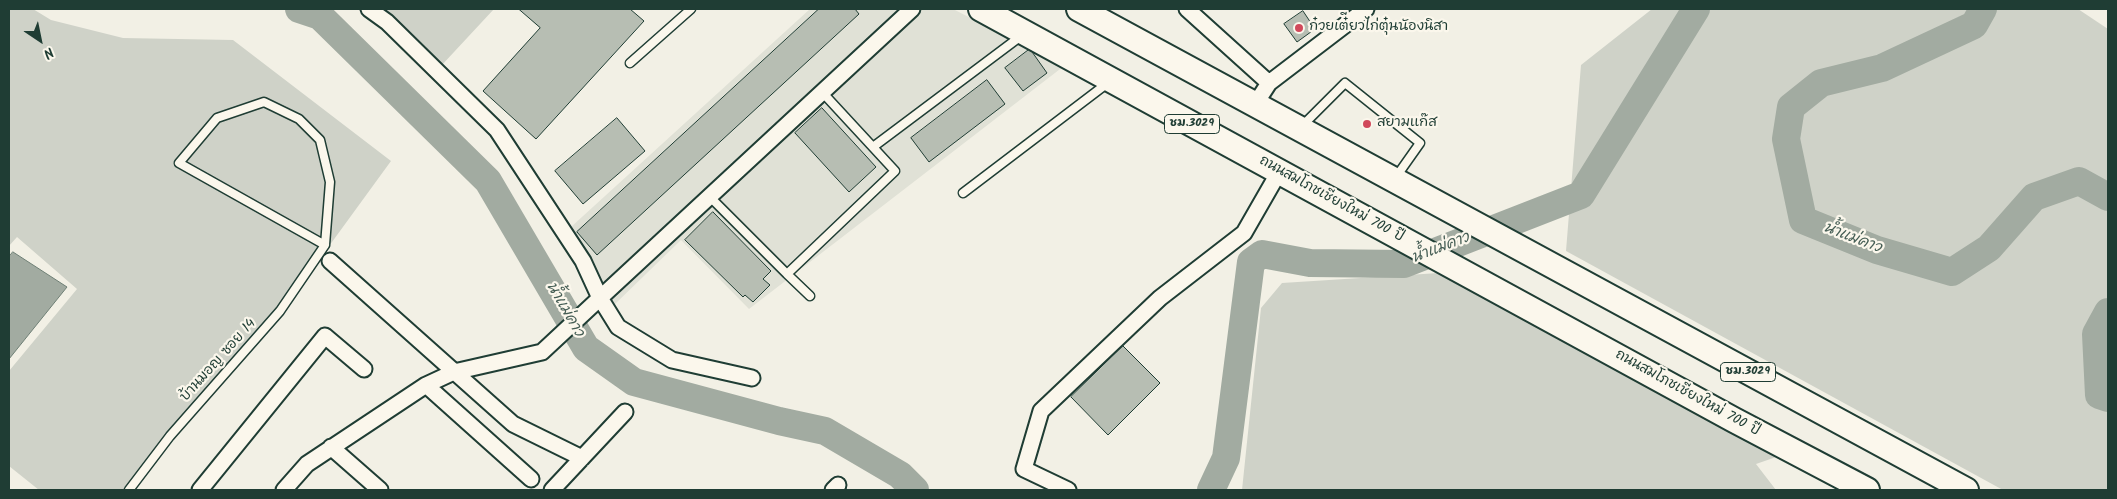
<!DOCTYPE html>
<html>
<head>
<meta charset="utf-8">
<style>
  body { margin:0 }
  #map { position:relative; width:2117px; height:499px; overflow:hidden; background:#f2f0e5; font-family:Kalam,sans-serif }
  canvas { display:block }
  .frame { position:absolute; inset:0; border:10px solid #1f3d34; pointer-events:none }
  .north { position:absolute; left:15px; top:15px; width:50px; height:50px; -webkit-text-stroke:4px #fbf7ec; paint-order:stroke; rotate:146deg; font-size:14px; font-weight:700; line-height:20px; text-align:center; color:#1f3d34 }
  .north::after { content:''; display:block; margin:auto; width:18px; height:22px; background:#1f3d34; clip-path:polygon(50% 0,100% 100%,50% 72%,0 100%) }
</style>
</head>
<body>
<div id="map">
<canvas width="2117" height="499"></canvas>
<div class="frame"></div>
<div class="north">N</div>
</div>
<script>
const context = document.querySelector('canvas').getContext('2d');
context.lineJoin = 'round';
function fillPath(path, color) { context.fillStyle = color; context.fill(path, 'evenodd'); }
function trace(path, color, width, dash) { context.strokeStyle = color; context.lineWidth = width; context.lineCap = dash ? 'butt' : 'round'; context.setLineDash(dash || []); context.stroke(path); }
function drawText(font, color, halo, rows, align = 'center') {
  context.font = font + ' Kalam,"Playpen Sans Thai",sans-serif'; context.lineWidth = 4.5; context.setLineDash([]); context.textBaseline = 'middle'; context.strokeStyle = halo; context.fillStyle = color; for (const [text, x, y, turn = 0] of rows) {
    context.save(); context.translate(x, y); context.rotate((+turn || 0) * Math.PI / 180); context.textAlign = isNaN(turn) ? turn : align; if (halo) context.strokeText(text, 0, 0); context.fillText(text, 0, 0); context.restore();
  }
}
fillPath(new Path2D(`
  M810,9H953L1064,66L749,309L681,240L613,306L571,227Z`), '#e0e1d6');
fillPath(new Path2D(`
  M9,9H33L51,20L123,38L233,40L391,161L332,242L125,490H39L9,466V371L77,289L17,237L9,246Z
  M384,9H494L441,66Z
  M1652,9H2078L2108,29V490H2003L1566,251L1581,65Z
  M1439,273L1779,456L1756,464L1776,490H1242L1261,308L1282,283Z`), '#cfd2c8');
const water = new Path2D(`
  M13,252L67,287L9,359V257Z`);
fillPath(water, '#a2aba1');
trace(water, '#6e7f75', 1);
trace(new Path2D(`
  M299,9L320,16L488,181L586,348L634,382L779,421L825,431L900,475L915,490
  M1983,9L1974,25L1882,68L1821,83L1791,107L1786,139L1803,220L1877,250L1952,272L1989,248L2034,197L2079,181L2108,197
  M2108,312L2096,334L2099,395L2108,398
  M1211,490L1226,458L1251,262L1262,254L1310,263L1404,264L1581,195L1696,9`), '#a2aba1', 28);
const building = new Path2D(`
  M519,9H630L644,21L536,139L483,91L540,28Z
  M819,9H855L859,14L597,255L577,232Z
  M1303,11L1315,29L1297,42L1284,24Z
  M1030,49L1047,73L1023,91L1005,68Z
  M987,80L1005,104L929,162L911,138Z
  M822,108L876,167L849,192L795,133Z
  M617,118L645,151L583,204L555,171Z
  M713,212L771,271L763,279L770,285L753,302L745,295L743,297L685,240Z
  M1123,346L1160,383L1108,435L1071,397Z`);
fillPath(building, '#b7beb3');
trace(building, '#1f3d34', 1);
const service = new Path2D(`
  M630,63L691,9
  M1302,126L1345,83L1420,143L1396,177
  M873,147L1021,36
  M963,193L1109,82
  M710,197L787,274L895,171L822,92
  M787,274L810,296
  M129,490L170,436L280,311L325,245L330,182L320,140L299,119L264,102L217,118L179,163L325,245`);
const minor = new Path2D(`
  M1187,9L1269,83
  M1256,103L1269,83L1366,9
  M330,261L513,424L582,458
  M752,378L672,360L618,327L600,298L912,9
  M426,385L531,479
  M331,447L380,490
  M200,490L325,336L364,369
  M284,490L307,464L426,385L454,372L542,352L600,298L583,261L497,130L387,22L369,9
  M552,490L625,412
  M833,490L838,485
  M1068,490L1024,469L1041,411L1160,298L1244,233L1279,172`);
const primary = new Path2D(`
  M981,9L1734,420L1867,490
  M1079,9L1966,490`);
trace(service, '#1f3d34', 11);
trace(minor, '#1f3d34', 19);
trace(primary, '#1f3d34', 28);
trace(service, '#fbf7ec', 8);
trace(minor, '#fbf7ec', 15);
trace(primary, '#fbf7ec', 24);
for (const [x, y, r, color] of [
  [1299,28,5,"#d1495b"],
  [1367,124,5,"#d1495b"]
]) { const dot = new Path2D(); dot.arc(x, y, r, 0, 2 * Math.PI); context.fillStyle = color; context.fill(dot); trace(dot, '#fbf7ec', 2); }
for (const [x, y, w] of [
  [1192,124,55],
  [1748,372,55]
]) { const box = new Path2D(); box.roundRect(x - w / 2, y - 9.5, w, 19, 4); context.fillStyle = '#fbf7ec'; context.fill(box); trace(box, '#1f3d34', 1); }
drawText('bold 12px', '#1f3d34', null, [
  ["ชม.3029",1192,124],
  ["ชม.3029",1748,372]
]);
drawText('14px', '#1f3d34', '#fbf7ec', [
  ["ก๋วยเต๋ียวไก่ตุ๋นนัองนิสา",1309,28],
  ["สยามแก๊ส",1377,124]
], 'left');
drawText('14px', '#1f3d34', '#fbf7ec', [
  ["ถนนสมโภชเชียงใหม่ 700 ปี",1331,200,29],
  ["บ้านมอญ ซอย 14",219,361,-48],
  ["ถนนสมโภชเชียงใหม่ 700 ปี",1687,394,29]
]);
drawText('italic 15px', '#465e55', '#fbf7ec', [
  ["น้ำแม่คาว",1852,239,21],
  ["น้ำแม่คาว",1441,249,-21],
  ["น้ำแม่คาว",564,310,60]
]);
</script>
</body>
</html>
